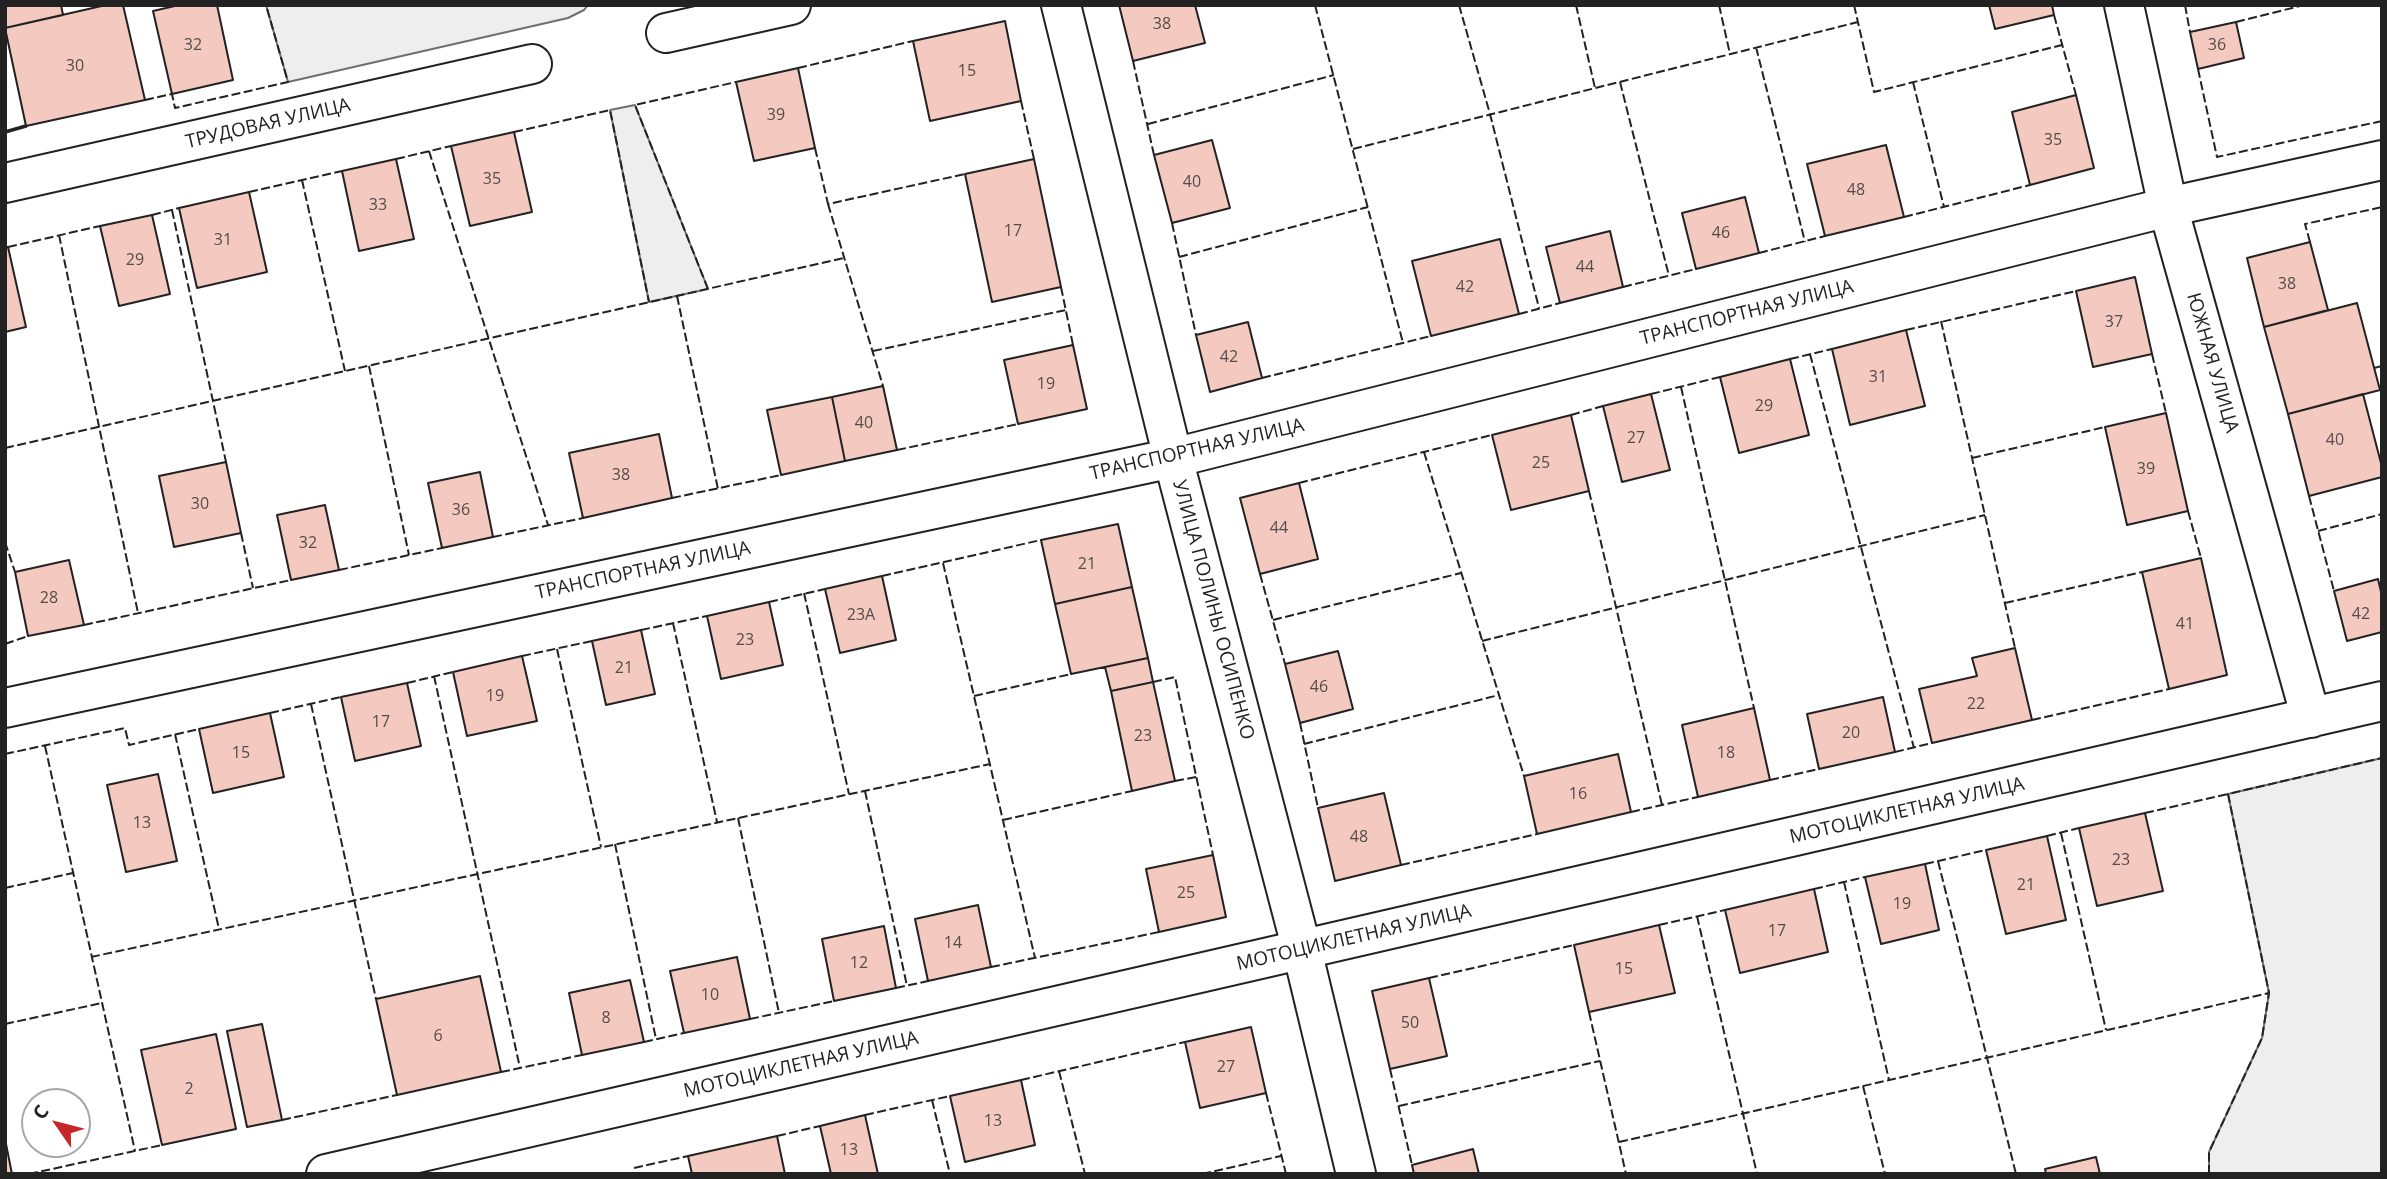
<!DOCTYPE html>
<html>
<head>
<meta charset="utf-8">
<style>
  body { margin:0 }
  #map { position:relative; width:2387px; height:1179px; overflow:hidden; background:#fff; font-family:"Open Sans",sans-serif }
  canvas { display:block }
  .frame { position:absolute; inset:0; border:7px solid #222; pointer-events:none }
  .north { position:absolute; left:21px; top:1088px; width:70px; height:70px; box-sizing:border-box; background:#fff; border:2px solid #a7a7a7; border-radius:50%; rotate:305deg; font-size:19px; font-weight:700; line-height:28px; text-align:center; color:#222 }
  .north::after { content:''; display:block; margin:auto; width:24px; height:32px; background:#c62828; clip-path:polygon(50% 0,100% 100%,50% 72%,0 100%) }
</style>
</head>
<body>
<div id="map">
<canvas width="2387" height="1179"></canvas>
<div class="frame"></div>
<div class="north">С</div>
</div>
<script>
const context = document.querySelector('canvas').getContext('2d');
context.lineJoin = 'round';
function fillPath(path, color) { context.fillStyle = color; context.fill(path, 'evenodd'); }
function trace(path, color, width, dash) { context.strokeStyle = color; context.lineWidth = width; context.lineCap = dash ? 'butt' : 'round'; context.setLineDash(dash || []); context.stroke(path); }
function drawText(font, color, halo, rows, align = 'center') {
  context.font = font + ' "Open Sans",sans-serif'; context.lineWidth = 5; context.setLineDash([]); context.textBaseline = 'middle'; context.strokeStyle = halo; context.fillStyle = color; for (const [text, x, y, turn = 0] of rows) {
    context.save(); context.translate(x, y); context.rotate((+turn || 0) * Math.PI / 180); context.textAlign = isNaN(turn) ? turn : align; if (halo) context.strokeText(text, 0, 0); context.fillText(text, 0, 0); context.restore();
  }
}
const green = new Path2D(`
  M266,5H588L584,10L568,18L288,82Z
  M635,105L708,289L649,302L610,110Z
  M2382,758V1174H2209V1152L2262,1038L2269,993L2228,794Z`);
fillPath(green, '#eee');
trace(green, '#6f6f6f', 2);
const building = new Path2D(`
  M5,5H61L63,15L5,28Z
  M106,5H123L145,100L26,126L5,28Z
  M179,5H217L233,80L172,94L153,11Z
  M1119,5H1195L1205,43L1133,61Z
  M1989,5H2052L2054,15L1995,29Z
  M1005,21L1021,101L930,121L913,41Z
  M2236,22L2244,58L2198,69L2190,32Z
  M798,68L815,148L754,161L736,82Z
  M2076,95L2094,168L2030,185L2012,112Z
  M514,132L532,212L470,226L451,146Z
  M1212,140L1230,208L1172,223L1154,155Z
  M1886,145L1904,217L1825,236L1807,164Z
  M396,159L414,239L359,251L342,171Z
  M1034,159L1061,287L992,302L965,174Z
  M249,192L267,272L197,288L179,208Z
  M1745,197L1759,253L1696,269L1682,213Z
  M152,215L170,294L119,306L100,226Z
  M1610,231L1623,287L1560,303L1546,247Z
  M1500,239L1519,314L1431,336L1412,261Z
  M2310,242L2328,310L2264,327L2247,258Z
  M5,247H8L26,327L5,332Z
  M2135,277L2152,354L2093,367L2076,291Z
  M2357,303L2380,390L2288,414L2264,327Z
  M1248,322L1262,378L1210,392L1196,335Z
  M1906,330L1925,406L1850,425L1832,349Z
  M1073,345L1087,409L1018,424L1004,360Z
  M1790,359L1809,435L1739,453L1720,377Z
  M883,386L897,450L845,461L832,397Z
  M1651,394L1670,470L1622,482L1603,406Z
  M2363,394L2382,467V477L2309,496L2288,414Z
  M832,397L845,461L781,475L767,410Z
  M2166,413L2188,511L2127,525L2105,427Z
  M1571,415L1589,491L1511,510L1492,435Z
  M659,434L672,498L583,518L569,453Z
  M226,462L241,533L174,547L159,476Z
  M480,472L493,537L442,548L428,483Z
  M1299,483L1318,559L1260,574L1240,498Z
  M325,505L339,570L291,580L277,515Z
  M1118,524L1132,587L1055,604L1041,540Z
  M2201,558L2227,675L2169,689L2142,572Z
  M69,560L84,625L28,636L15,572Z
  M882,576L896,640L840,653L825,589Z
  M2378,579L2382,596V632L2347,641L2334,591Z
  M1132,587L1148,658L1071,674L1055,604Z
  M769,602L783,665L721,679L707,616Z
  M641,630L655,694L606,705L592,641Z
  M2015,648L2032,720L1932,743L1919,689L1977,676L1972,658Z
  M1338,651L1353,709L1300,723L1285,664Z
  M522,656L537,721L467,736L453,672Z
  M1148,658L1153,682L1111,691L1105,667Z
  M1153,682L1175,781L1132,791L1111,691Z
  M407,683L421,746L355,761L341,697Z
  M1883,697L1895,752L1819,769L1807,714Z
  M1754,708L1770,780L1698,797L1682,725Z
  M270,713L284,777L213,793L199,729Z
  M1618,754L1631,812L1537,834L1524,776Z
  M158,774L177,861L126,872L107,785Z
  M1384,793L1401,865L1335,881L1318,808Z
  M2145,813L2163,891L2097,906L2079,828Z
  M2047,836L2066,920L2006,934L1986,850Z
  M1213,855L1226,917L1159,932L1146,869Z
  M1925,864L1939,930L1881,944L1865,877Z
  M1814,889L1828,952L1740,973L1725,910Z
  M978,905L991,967L928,981L915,919Z
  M1659,925L1675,993L1589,1012L1574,945Z
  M884,926L896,988L834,1001L822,939Z
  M737,957L750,1019L684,1033L670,971Z
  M480,976L501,1072L397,1095L376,999Z
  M1429,978L1447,1056L1390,1069L1372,991Z
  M630,980L644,1042L582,1055L569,993Z
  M262,1024L282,1120L247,1127L227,1031Z
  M1251,1027L1266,1093L1200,1108L1185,1042Z
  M216,1034L236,1129L162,1145L141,1050Z
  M1021,1080L1035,1145L965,1162L950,1096Z
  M865,1115L878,1174H831L820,1126Z
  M777,1136L785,1174H692L688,1156Z
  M5,1139L12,1174H5Z
  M1473,1149L1479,1174H1414L1412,1165Z
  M2096,1157L2100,1174H2046L2045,1169Z`);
fillPath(building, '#f3c9c0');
trace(building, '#222', 2);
const minor = new Path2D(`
  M1061,5L1173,458L1302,950L1356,1174
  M2124,5L2168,207L2311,718
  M666,33L791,5
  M5,183L532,64
  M5,708L1173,458L2168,207L2382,160
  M326,1174L2382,701`);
trace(minor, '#222', 42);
trace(minor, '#fff', 38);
trace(new Path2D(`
  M1315,5L1403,343
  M1459,5L1490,114L1539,308
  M1576,5L1595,88
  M1719,5L1730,54
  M1854,5L1874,92L2062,45
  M2185,5L2190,32
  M2054,15L2076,95
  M2236,22L2304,5
  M1756,47L1805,242
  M1133,61L1154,155
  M798,68L913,41
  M2198,69L2217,157L2382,121
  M1620,82L1669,276
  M1913,82L1944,207
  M145,100L172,94L175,108L288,82L266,5
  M1021,101L1034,159
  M1148,124L1334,75
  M514,132L610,110L649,302
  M815,148L828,204L965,174
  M1353,149L1858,22
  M429,151L548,525
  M396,159L451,146
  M302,180L345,371
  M249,192L342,171
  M828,204L883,386
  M172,210L226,462
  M152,215L179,208
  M1904,217L2030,185
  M1172,223L1196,335
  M59,235L138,613
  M2310,242L2305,224L2382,207
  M8,247L100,226
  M1759,253L1825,236
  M1179,257L1368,207
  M1061,287L1073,345
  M1623,287L1696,269
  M708,289L635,105L736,82
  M677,296L718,489
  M1519,314L1560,303
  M1941,321L2015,648
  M1906,330L2076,291
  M873,351L1066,310
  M1810,354L1914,748
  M2152,354L2166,413
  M1790,359L1832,349
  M369,366L409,555
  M2374,368L2382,366
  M1262,378L1431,336
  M1681,387L1754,708
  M1651,394L1720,377
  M1571,415L1603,406
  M5,448L844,258
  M897,450L1018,424
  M1424,452L1524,776
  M1972,458L2105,427
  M1299,483L1492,435
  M1589,491L1662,805
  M2309,496L2334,591
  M672,498L781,475
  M2188,511L2201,558
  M2318,531L2382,514
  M241,533L253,588
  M493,537L583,518
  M5,542L15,572
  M943,563L1035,958
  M339,570L442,548
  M1260,574L1285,664
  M882,576L1041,540
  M804,593L849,794
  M769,602L825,589
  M2005,603L2142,572
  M1273,620L1461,573
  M673,623L717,822
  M84,625L291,580
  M641,630L707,616
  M1482,641L1985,515
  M5,644L28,636
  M557,649L601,847
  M522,656L592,641
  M434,676L520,1068
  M1153,682L1175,677L1213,855
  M407,683L453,672
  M974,696L1071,674
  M311,704L376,999
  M270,713L341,697
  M2032,720L2169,689
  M1300,723L1318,808
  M175,734L219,929
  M1304,744L1499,695
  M45,746L135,1151
  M1895,752L1932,743
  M5,754L125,728L129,745L199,729
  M1770,780L1819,769
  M1175,781L1196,777
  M865,791L907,986
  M1631,812L1698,797
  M2145,813L2228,794
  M738,818L779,1013
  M1003,820L1132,791
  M2061,833L2106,1030
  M2047,836L2079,828
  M615,844L656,1039
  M1938,861L2016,1174
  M1925,864L1986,850
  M1401,865L1537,834
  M1844,882L1889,1080
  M5,888L73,873
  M1814,889L1865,877
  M1697,916L1757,1174
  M1659,925L1725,910
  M91,957L990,764
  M991,967L1159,932
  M1429,978L1574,945
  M896,988L928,981
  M1589,1012L1626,1174
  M750,1019L834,1001
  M5,1024L102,1003
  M644,1042L684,1033
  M1390,1069L1412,1165
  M1059,1071L1085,1174
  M501,1072L582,1055
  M1021,1080L1185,1042
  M1863,1086L1885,1174
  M1266,1093L1286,1174
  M932,1100L950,1174
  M1399,1106L1600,1061
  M865,1115L950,1096
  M282,1120L397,1095
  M777,1136L820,1126
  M1619,1142L2269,993
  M634,1168L688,1156
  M29,1174L162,1145
  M1202,1174L1281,1156
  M2209,1174V1152L2262,1038L2269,993L2228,794L2382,758`), '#222', 2, [9, 3.5]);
trace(new Path2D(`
  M5,132L26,126`), '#222', 3.5);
drawText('16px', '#564c4a', null, [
  ["38",1162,24],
  ["32",193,45],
  ["36",2217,45],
  ["30",75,66],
  ["15",967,71],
  ["39",776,115],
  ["35",2053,140],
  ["35",492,179],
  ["40",1192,182],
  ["48",1856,190],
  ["33",378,205],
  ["17",1013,231],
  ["46",1721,233],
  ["31",223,240],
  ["29",135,260],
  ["44",1585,267],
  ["38",2287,284],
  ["42",1465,287],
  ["37",2114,322],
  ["42",1229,357],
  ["31",1878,377],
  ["19",1046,384],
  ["29",1764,406],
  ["40",864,423],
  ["27",1636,438],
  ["40",2335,440],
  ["25",1541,463],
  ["39",2146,469],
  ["38",621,475],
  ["30",200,504],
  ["36",461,510],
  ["44",1279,528],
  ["32",308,543],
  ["21",1087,564],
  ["28",49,598],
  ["42",2361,614],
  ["23А",861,615],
  ["41",2185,624],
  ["23",745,640],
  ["21",624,668],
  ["46",1319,687],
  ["19",495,696],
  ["22",1976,704],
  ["17",381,722],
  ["20",1851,733],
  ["23",1143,736],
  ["15",241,753],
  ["18",1726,753],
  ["16",1578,794],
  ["13",142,823],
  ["48",1359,837],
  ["23",2121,860],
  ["21",2026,885],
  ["25",1186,893],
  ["19",1902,904],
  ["17",1777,931],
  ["14",953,943],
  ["12",859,963],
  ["15",1624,969],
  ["10",710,995],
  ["8",606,1018],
  ["50",1410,1023],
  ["6",438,1036],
  ["27",1226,1067],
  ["2",189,1089],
  ["13",993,1121],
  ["13",849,1150]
]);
drawText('19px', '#222', '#fff', [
  ["ТРУДОВАЯ УЛИЦА",268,124,-13],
  ["ТРАНСПОРТНАЯ УЛИЦА",1747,313,-14],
  ["ЮЖНАЯ УЛИЦА",2212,363,74],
  ["ТРАНСПОРТНАЯ УЛИЦА",1197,450,-13],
  ["ТРАНСПОРТНАЯ УЛИЦА",643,571,-12],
  ["УЛИЦА ПОЛИНЫ ОСИПЕНКО",1213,610,75],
  ["МОТОЦИКЛЕТНАЯ УЛИЦА",1907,811,-13],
  ["МОТОЦИКЛЕТНАЯ УЛИЦА",1354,938,-13],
  ["МОТОЦИКЛЕТНАЯ УЛИЦА",801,1065,-13]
]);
</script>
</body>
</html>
